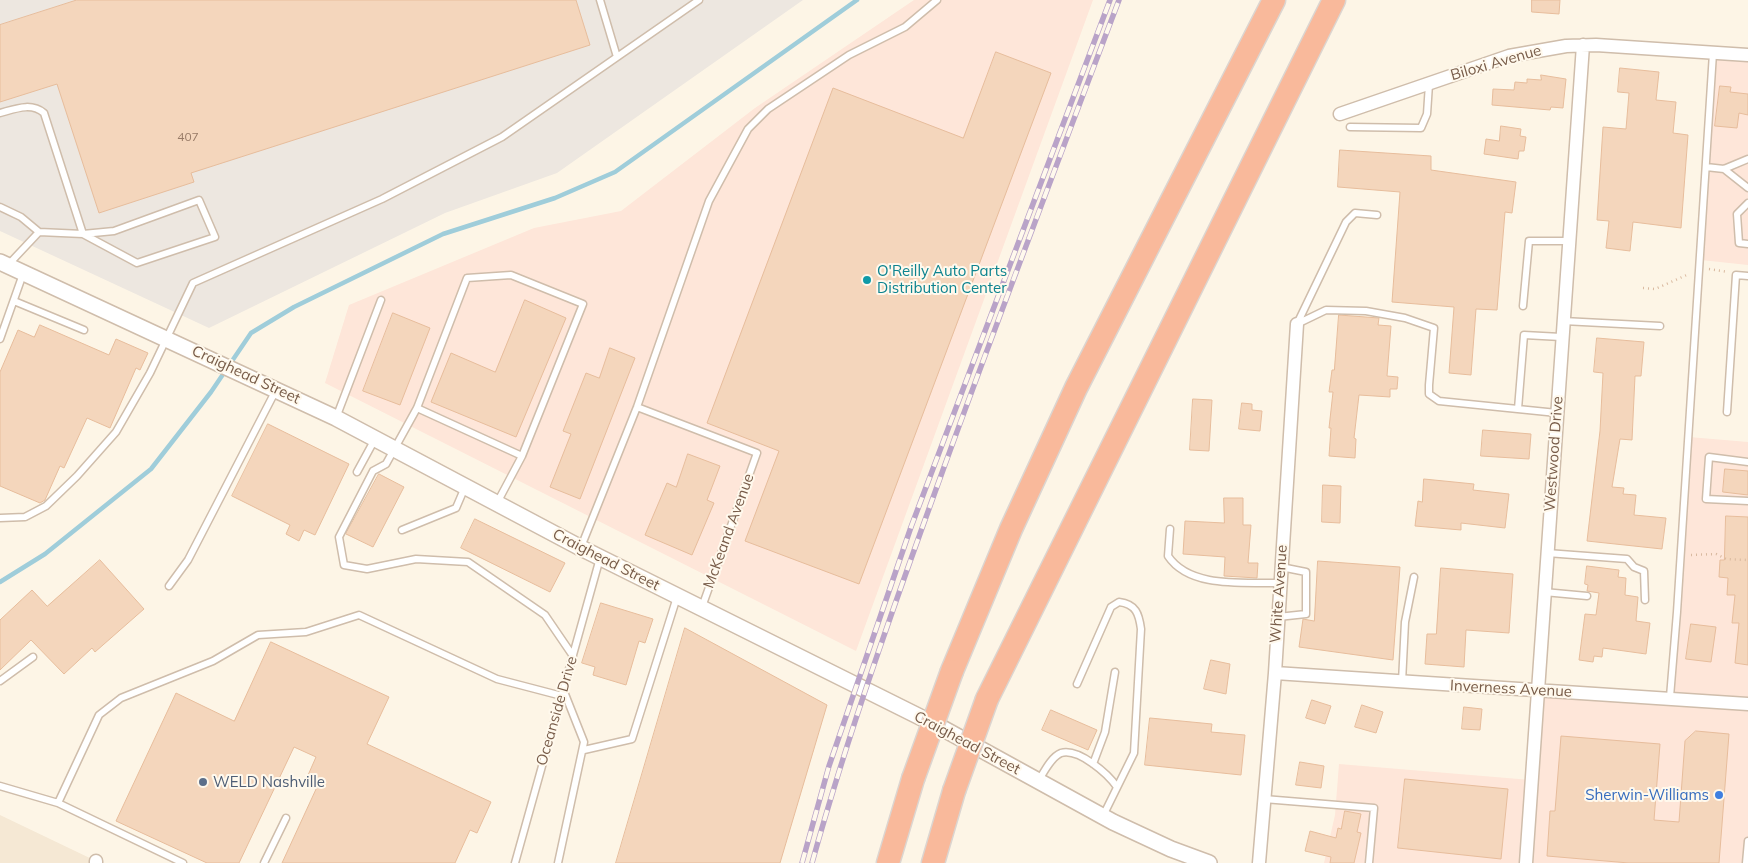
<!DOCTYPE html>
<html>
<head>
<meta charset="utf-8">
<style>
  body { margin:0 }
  canvas { display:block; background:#fdf5e6 }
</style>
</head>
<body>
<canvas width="1748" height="863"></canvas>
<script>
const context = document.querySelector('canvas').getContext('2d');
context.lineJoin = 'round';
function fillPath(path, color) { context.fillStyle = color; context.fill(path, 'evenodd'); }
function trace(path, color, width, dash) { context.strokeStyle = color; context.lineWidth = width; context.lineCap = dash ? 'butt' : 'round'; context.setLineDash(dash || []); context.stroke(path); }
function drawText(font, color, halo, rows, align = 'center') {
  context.font = font + ' Mulish,sans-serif'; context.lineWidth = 4; context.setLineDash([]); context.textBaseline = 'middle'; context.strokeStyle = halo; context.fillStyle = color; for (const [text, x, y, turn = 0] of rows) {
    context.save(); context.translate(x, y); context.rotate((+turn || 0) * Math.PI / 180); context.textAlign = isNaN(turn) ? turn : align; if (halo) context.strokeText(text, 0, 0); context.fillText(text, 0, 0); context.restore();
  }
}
fillPath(new Path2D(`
  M0,815L96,861L100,863H0Z`), '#f5e8d4');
fillPath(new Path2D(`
  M914,0H1093L856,651L325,383L349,305L534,228L621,211L755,108Z
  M1713,53L1748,55V265L1701,260Z
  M1689,437L1748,442V863H1324L1335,815L1339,764L1531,780L1537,691L1670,697Z`), '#fee6d9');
fillPath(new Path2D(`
  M0,0H803L557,173L445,213L209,328L0,231Z`), '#ede7e0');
trace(new Path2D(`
  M0,582L45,554L151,469L211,392L251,333L294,307L443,234L555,198L615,172L857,0`), '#9fcdda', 4.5);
const building = new Path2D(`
  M77,0H576L590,45L191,173L194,182L99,213L57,84L0,102V25Z
  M1532,0H1560L1559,14L1532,12Z
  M996,52L1051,73L859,584L745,541L779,451L707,423L833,88L963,138Z
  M1620,68L1659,72L1656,100L1676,102L1673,133L1688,135L1681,228L1633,222L1630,251L1606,248L1609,221L1597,220L1603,127L1626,129L1629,93L1618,92Z
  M1541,75L1566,79L1563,108L1551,107L1550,110L1492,105L1493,89L1514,90L1515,82L1527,83V79L1541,80Z
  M1720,86L1731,87L1730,92L1748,94V115L1739,113L1737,128L1715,126Z
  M1501,126L1521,129L1520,136L1526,137L1524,151H1519L1518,159L1484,154L1486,139L1499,141Z
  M1340,150L1431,156V170L1516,182L1512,213L1505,212L1497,310L1476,309L1471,375L1449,373L1454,307L1392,302L1400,192L1338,187Z
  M525,300L566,318L516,437L431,402L451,353L495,372Z
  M393,313L430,328L400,405L363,391Z
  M1339,315L1379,318L1378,325L1391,326L1387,376L1398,377L1397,389H1390V397L1359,395L1354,438L1356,439L1355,458L1329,456L1331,428H1329L1333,392H1329L1332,370H1334Z
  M40,325L109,355L116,339L148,353L140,370L136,368L110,428L87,418L64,468L60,466L45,500L40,503L0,486V372L18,330L34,337Z
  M1597,338L1644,342L1641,376H1635L1632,440L1620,439L1612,487L1624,488L1623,494L1636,495L1634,515L1666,518L1662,549L1587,541L1600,431L1603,373L1594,372Z
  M610,348L635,358L580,499L550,487L571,434L563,431L586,373L599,378Z
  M1193,399L1212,400L1209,451L1190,450Z
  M1242,403L1252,404V410L1262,411L1260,431L1239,429Z
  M268,424L349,464L315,535L304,530L299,541L286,534L290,525L232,496Z
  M1483,430L1531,434L1529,459L1481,456Z
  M688,454L720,466L707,500L714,503L692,555L645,535L667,483L676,487Z
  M1725,469L1748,471V495L1723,492Z
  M379,474L404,487L373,547L346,534Z
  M1424,479L1474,484L1473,490L1509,494L1505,528L1461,523V530L1415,526L1418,501L1422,502Z
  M1323,485L1341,486L1340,523L1322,522Z
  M1224,498H1243V525H1251L1248,563H1258L1257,578L1224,576L1225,557L1183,554L1185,521L1224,523Z
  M1726,516L1748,517V665L1735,663L1739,623H1732L1735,595H1727L1728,578L1719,577L1720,560H1724Z
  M475,519L565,563L550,592L461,548Z
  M100,560L144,609L95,652L92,648L64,674L31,640L0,670V620L32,590L47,606Z
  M1318,561L1400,567L1393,660L1299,647L1303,619L1314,621Z
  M1587,566L1619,570L1618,577L1626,578L1625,595L1638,597L1636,621L1650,623L1646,654L1603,648L1602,657L1594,656L1593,662L1579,660L1585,614L1596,615L1599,593L1587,591L1588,585L1585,584Z
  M1441,568L1513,574L1509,633L1466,630L1464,667L1425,664L1427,634H1436Z
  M601,603L653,619L645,643L639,641L626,685L593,675L595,667L582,663Z
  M1691,624L1716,627L1711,662L1686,659Z
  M685,628L827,705L780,863H616Z
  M271,642L389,697L367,744L491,802L477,833L470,830L455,863H282L317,787L305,782L316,757L294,747L239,863H207L116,821L176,693L234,721Z
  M1211,660L1230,664L1226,694L1204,689Z
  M1312,700L1331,706L1325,724L1306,718Z
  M1362,705L1383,712L1376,733L1355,727Z
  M1464,707L1482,709L1480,730L1462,729Z
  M1051,710L1097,730L1088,750L1042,730Z
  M1150,718L1212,724L1211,732L1245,735L1241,775L1145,765Z
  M1696,731L1729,734L1719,863H1629L1547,856L1550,811H1555L1561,736L1660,744L1654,820L1679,822L1685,741Z
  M1300,762L1324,766L1321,788L1296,785Z
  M1405,779L1508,789L1501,859L1398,848Z
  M1345,811L1361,814L1357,832L1361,833L1354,863H1330L1331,857L1305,851L1310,831L1336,838L1338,828L1341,829Z`);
fillPath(building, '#f4d6bc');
trace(building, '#e7bd9c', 1);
const service = new Path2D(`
  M600,0L617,57
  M0,113C15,109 31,102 44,113L83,234L137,263L215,237L199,200L114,231L83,234L39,232L8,265
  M1350,127L1421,128L1427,114L1429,84
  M1706,167L1724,169L1748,159
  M1724,169L1748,188
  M1748,203L1737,214L1739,243L1748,244
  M0,207L21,217L39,232
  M14,301L84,330
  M1523,306L1529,241H1568
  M1563,321L1660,326
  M1297,324L1326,310L1366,311L1405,318L1434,328L1429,385V394L1439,401L1557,413
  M1297,324L1346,222L1355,213L1377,215
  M0,339L23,274
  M637,407L757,453L702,607
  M417,408L522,456
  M1518,409L1524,335L1561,337
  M1727,412L1736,275L1748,276
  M336,418L381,300
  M1748,462L1709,457L1706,499L1748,501
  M357,472L375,439
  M497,503L522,456L583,304L511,275L467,278L417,408L386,464L373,471L339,537L344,565L367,569L416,559L468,562L545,615L573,656
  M0,518L25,517L46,506L77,476L116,432L150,373L193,283L382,199L502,137L699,0
  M1170,529L1168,556C1190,589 1245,582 1280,583
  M402,530L456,508L465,487
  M581,547L637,407L709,201L748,129L768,109L849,55L905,27L937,0
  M1547,553L1627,559L1634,567L1644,571L1645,600
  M169,586L188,560L276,390
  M1544,592L1587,596
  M1278,617L1306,614V572L1281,567
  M0,681L33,657
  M1402,682L1405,622L1414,577
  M1077,684L1111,607L1119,602C1136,604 1139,614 1141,629L1134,753L1103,816
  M1670,697L1677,612L1713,53
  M584,750L632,739L677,597
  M1093,764L1105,732L1115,672
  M1039,780C1044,772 1051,757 1061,753C1079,748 1108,774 1117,787
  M0,786L58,803
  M1264,799L1374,808L1369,863
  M183,863L58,803L99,715L121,698L213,661L258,635L306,632L359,615L497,679L562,696
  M264,863L286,818
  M515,863L600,558
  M558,863L584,742L563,689
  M1746,863L1748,841`);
const minor = new Path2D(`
  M1340,114L1509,56L1566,46L1596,45L1748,55
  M1275,673L1748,704
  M96,863V861
  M1259,863L1275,673L1297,324
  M1526,863L1583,45`);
const tertiary = new Path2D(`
  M0,262L336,418L581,548L942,728L1113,822L1171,849L1209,863`);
const motorway = new Path2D(`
  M952,671L1011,529L1076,388L1274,0
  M987,699L1334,0
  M888,863L913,779
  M933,863L954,791`);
trace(service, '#cfbdab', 9);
trace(minor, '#cfbdab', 15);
trace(tertiary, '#cfbdab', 18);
trace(motorway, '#dcd5d0', 25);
trace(new Path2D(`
  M1709,269L1728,272
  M1643,288L1655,289L1689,274
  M1691,555L1716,554L1726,559L1748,560`), '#d9b99f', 2.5, [1, 4]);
trace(service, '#fff', 6);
trace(minor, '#fff', 12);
trace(tertiary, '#fff', 15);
trace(motorway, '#f9b99b', 22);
const rail = new Path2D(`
  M802,863L829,766L911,527L1110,0
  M812,863C849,730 896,600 943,470C1000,313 1060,156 1119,0`);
trace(rail, '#b9a3c8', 5.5);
trace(rail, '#fff9ed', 4, [11]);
const motorwayBridge = new Path2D(`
  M913,779L952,671
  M954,791L987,699`);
trace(motorwayBridge, '#dcd5d0', 25, []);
trace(motorwayBridge, '#f9b99b', 22);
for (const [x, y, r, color] of [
  [867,280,5,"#0f9aa8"],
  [203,782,5,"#5c6f8a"],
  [1719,795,5,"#3f7fe0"]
]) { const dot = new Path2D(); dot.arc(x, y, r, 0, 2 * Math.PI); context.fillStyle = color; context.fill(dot); trace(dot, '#fff9ed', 2); }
drawText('12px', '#977a66', null, [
  ["407",188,137]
]);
drawText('15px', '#785c49', '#fff9ed', [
  ["Biloxi Avenue",1496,63,-16],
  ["Craighead Street",246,375,25],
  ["Westwood Drive",1554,454,-86],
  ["McKeand Avenue",729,531,-70],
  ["Craighead Street",606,560,27],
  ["White Avenue",1279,594,-86],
  ["Inverness Avenue",1511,689,3],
  ["Oceanside Drive",557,711,-74],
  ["Craighead Street",967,743,28]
]);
drawText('15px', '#0d838f', '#fff9ed', [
  ["O'Reilly Auto Parts",877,271],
  ["Distribution Center",877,288]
], 'left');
drawText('15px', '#4e5e75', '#fff9ed', [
  ["WELD Nashville",213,782]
], 'left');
drawText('15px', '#366cbe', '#fff9ed', [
  ["Sherwin-Williams",1709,795]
], 'right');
</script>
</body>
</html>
